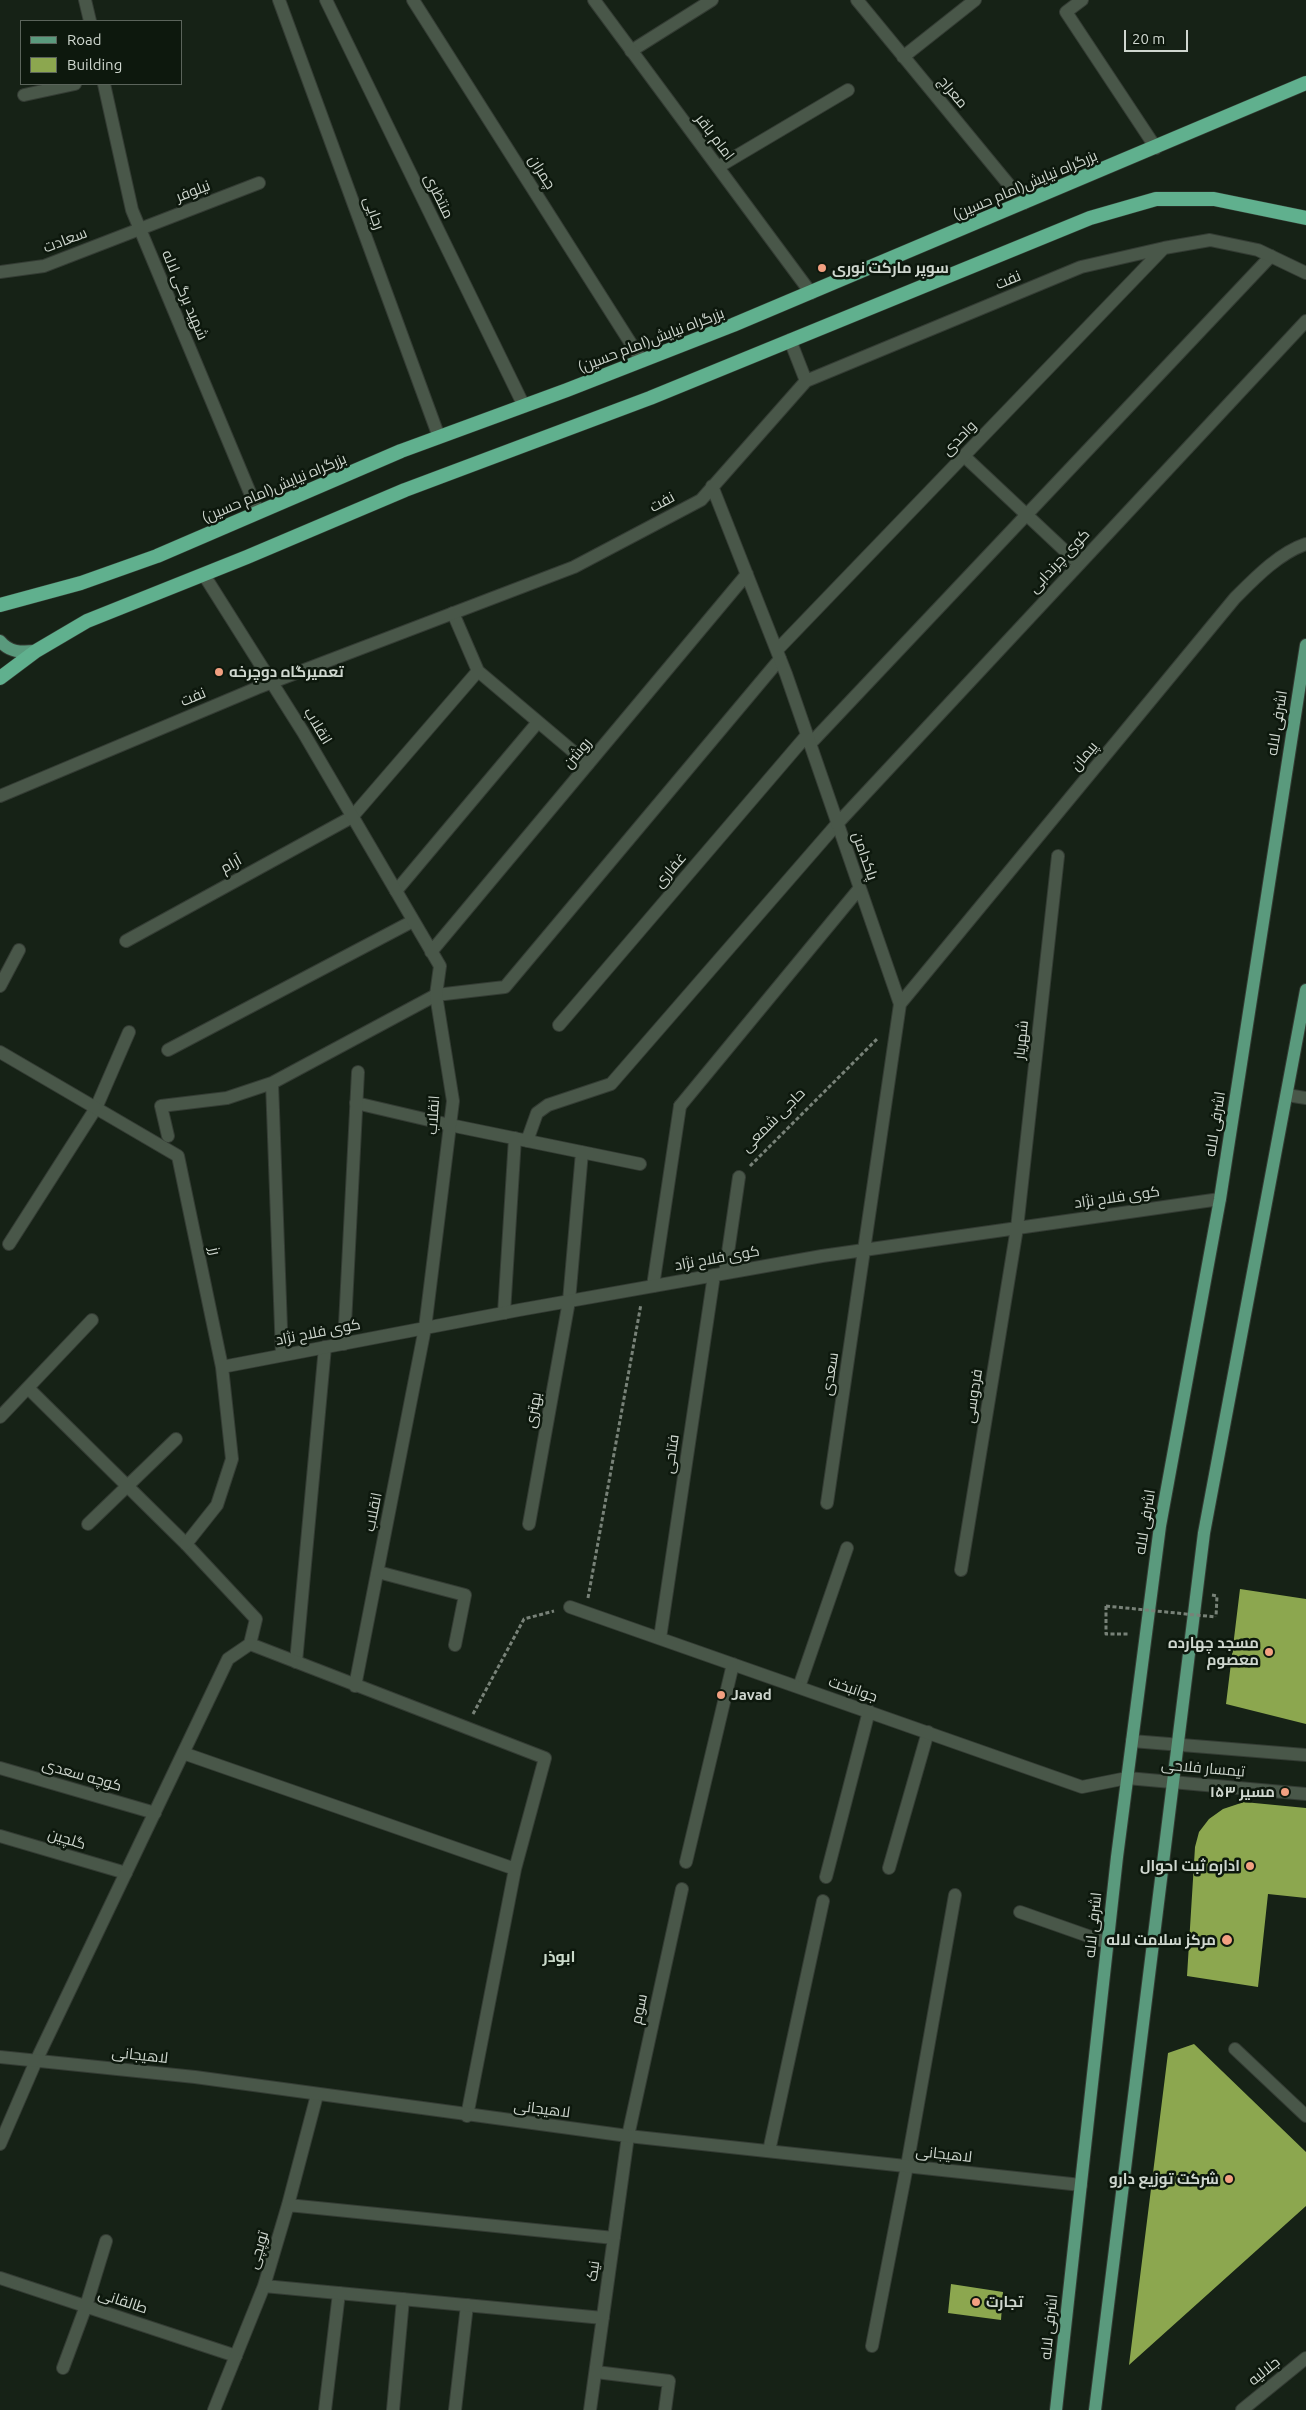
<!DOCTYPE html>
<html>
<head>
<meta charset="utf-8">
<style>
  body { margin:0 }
  #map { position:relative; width:1306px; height:2410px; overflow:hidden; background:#162216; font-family:Ubuntu,sans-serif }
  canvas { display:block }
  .legend { position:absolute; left:20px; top:20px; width:162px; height:65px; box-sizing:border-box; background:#0d180d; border:1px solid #5b645b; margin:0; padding:6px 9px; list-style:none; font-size:15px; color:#cfd7cf }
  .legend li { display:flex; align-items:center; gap:10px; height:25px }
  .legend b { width:25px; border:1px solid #5b645b }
  .scale { position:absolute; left:1124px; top:30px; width:64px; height:22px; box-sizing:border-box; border:2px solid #cfd7cf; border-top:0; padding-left:6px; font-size:15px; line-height:18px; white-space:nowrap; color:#cfd7cf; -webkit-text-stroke:4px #0d180d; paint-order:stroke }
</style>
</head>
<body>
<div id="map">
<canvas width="1306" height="2410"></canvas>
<ul class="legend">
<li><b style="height:6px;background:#5a9a7d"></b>Road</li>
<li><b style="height:14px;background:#8ca74f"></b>Building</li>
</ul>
<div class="scale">20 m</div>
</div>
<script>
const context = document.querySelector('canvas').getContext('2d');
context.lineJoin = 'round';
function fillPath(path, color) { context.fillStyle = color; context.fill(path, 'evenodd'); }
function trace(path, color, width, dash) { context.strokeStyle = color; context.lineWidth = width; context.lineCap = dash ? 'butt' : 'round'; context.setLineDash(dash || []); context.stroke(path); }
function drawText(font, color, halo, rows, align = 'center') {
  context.font = font + ' Ubuntu,Cairo,sans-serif'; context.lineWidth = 5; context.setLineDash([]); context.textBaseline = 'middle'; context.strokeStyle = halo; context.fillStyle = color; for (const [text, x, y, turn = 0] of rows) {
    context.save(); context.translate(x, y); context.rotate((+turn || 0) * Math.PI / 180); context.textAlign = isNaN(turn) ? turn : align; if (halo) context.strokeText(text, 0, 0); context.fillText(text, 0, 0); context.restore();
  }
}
fillPath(new Path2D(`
  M1240,1589L1306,1599V1724L1226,1704Z
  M1244,1802L1306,1808V1898L1268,1894L1258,1987L1187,1976L1195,1847L1199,1832L1209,1819L1223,1809Z
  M1194,2044L1306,2152V2206L1129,2365L1168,2053Z
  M951,2284L1003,2292L1001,2320L948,2313Z`), '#8ca74f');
const service = new Path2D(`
  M279,0L439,437
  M326,0L524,406
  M413,0L642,361
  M1082,0L1066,12L1156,148
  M631,51L712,0
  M24,95L75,84
  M718,167L848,90
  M964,456L1079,564
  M453,613L478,671L588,764
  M810,744L1271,256
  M396,891L538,722
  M126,941L352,817L478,671
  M0,986L19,950
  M168,1050L413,921
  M272,1083L282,1355
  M1287,1095L1306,1098
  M356,1103L450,1125L640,1164
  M168,1136L161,1106L227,1098L272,1083L436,995L505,987L780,659
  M527,1141L537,1113L548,1105L611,1084L837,824
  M9,1244L96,1108L129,1032
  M725,1273L739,1177
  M653,1286L680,1106
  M569,1301L582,1152
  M504,1313L515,1138
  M28,1388L186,1544L256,1619L250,1644
  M0,1417L92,1320
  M88,1524L176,1439
  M296,1662L325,1347
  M799,1687L847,1548
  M0,1768L155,1813
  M0,1836L126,1873
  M889,1868L928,1732
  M1020,1912L1108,1943
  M0,2278L236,2356
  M63,2368L86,2306L106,2241
  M596,2372L669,2381L665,2410
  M325,2410L339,2293
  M393,2410L403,2299
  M455,2410L467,2305`);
const minor = new Path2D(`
  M85,0L90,21
  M594,0L811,293
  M857,0L1024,203
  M903,57L975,0
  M104,84L132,210L258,512
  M0,272L44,266L259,183
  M790,340L806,381
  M712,486L786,674L900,1004L827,1503
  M204,575L303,732L440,966L436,995L453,1101L425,1328L355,1686
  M777,650L1163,249
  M0,796L257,688L574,567L701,500L806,381L1081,267L1164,248L1210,240L1258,250L1306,273
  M837,824L1306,321
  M431,952L747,574
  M900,1004L1235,598C1255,578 1279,553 1306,544
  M559,1025L807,735
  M0,1052L178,1156L222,1367L232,1459L217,1505L186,1544
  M680,1106L859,889
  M344,1344L358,1072
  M222,1367L519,1310L822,1256L1220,1199
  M529,1524L569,1301
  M961,1570L1017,1228L1058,856
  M378,1572L465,1595L455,1645
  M570,1607L1082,1787L1127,1778
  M660,1638L714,1275
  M183,1753L515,1869
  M686,1862L733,1664
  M826,1877L869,1711
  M1235,2049L1306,2116
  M0,2144L36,2061L228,1659L250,1644L545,1758L515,1869L467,2116
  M769,2151L823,1901
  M288,2205L614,2238
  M264,2286L603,2318
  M872,2346L907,2166L955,1895
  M214,2410L264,2286L288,2205L317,2095
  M590,2410L628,2136L682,1889`);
const tertiary = new Path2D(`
  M0,2057L195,2077L628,2136L1081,2185`);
const secondary = new Path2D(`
  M1132,1741L1306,1755
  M1127,1778L1306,1794
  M1242,2410L1306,2358`);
const primary = new Path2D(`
  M0,641C10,653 21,652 36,651
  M1056,2410L1117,1857L1160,1526L1220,1199L1306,645
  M1095,2410L1204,1533L1306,990`);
const trunk = new Path2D(`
  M0,605L81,583L157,556L401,451L567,390L733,325L1306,83
  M0,678L36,651L87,621L247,557L405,490L650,398L1090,218L1156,199H1214L1306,218`);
trace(service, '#343c34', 14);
trace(minor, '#343c34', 14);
trace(tertiary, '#343c34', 14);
trace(secondary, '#343c34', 14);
trace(primary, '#343c34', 14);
trace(trunk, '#343c34', 15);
trace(new Path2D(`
  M750,1166L878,1038
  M1212,1595L1217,1596L1216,1617
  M588,1598L641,1304
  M1106,1606V1634H1130
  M473,1714L524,1619L554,1611`), '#788278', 3, [4, 2.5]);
trace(service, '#495749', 12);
trace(minor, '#495749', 12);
trace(tertiary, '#495749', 12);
trace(secondary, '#495749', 12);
trace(primary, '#5a9a7d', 12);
trace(trunk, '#60b08e', 14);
trace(new Path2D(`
  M1106,1606L1216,1617`), '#788278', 3, [4, 2.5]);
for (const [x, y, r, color] of [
  [822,268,5,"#f2a081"],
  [219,672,5,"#f2a081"],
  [1269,1652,5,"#f2a081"],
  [721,1695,5,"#f2a081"],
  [1285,1792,5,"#f2a081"],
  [1250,1866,5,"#f2a081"],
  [1227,1940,6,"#f2a081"],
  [1229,2179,5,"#f2a081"],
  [976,2302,5,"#f2a081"]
]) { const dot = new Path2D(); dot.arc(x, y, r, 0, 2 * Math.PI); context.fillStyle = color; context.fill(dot); trace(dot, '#0d180d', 2); }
drawText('15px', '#cfd7cf', '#0d180d', [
  ["معراج",953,92,50],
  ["امام باقر",715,137,53],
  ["چمران",542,172,58],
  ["بزرگراه نیایش(امام حسین)",1025,185,-23],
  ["نیلوفر",193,191,-21],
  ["منتظری",439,196,64],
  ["رجایی",374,213,70],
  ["سعادت",65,240,-21],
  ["نفت",1008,280,-23],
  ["شهید برگی لاله",185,295,67],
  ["بزرگراه نیایش(امام حسین)",651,340,-21],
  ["واحدی",959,438,-46],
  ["بزرگراه نیایش(امام حسین)",274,488,-23],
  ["نفت",662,502,-29],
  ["کوی چرندابی",1059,561,-47],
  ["نفت",193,697,-23],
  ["اشرفی لاله",1277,723,-81],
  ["انقلاب",318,726,59],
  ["روشن",577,753,-50],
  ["پیمان",1084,756,-50],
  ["پاکدامن",865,856,71],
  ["آرام",231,864,-29],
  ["غفاری",670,870,-49],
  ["شهریار",1021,1040,-84],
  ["انقلاب",433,1115,-86],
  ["حاجی شمعی",773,1120,-45],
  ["اشرفی لاله",1215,1124,-81],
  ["کوی فلاح نژاد",1117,1197,-8],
  ["رز",215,1251,78],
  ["کوی فلاح نژاد",717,1258,-10],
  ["کوی فلاح نژاد",318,1332,-11],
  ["سعدی",830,1374,-81],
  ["فردوسی",973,1396,-81],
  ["بهتری",533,1410,-80],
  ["فتاحی",671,1454,-82],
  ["انقلاب",373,1512,-79],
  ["اشرفی لاله",1145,1522,-81],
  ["جوانبخت",853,1689,19],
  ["تیمسار فلاحی",1203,1768,5],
  ["کوچه سعدی",82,1775,16],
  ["گلچین",67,1839,17],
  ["اشرفی لاله",1093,1925,-84],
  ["سوم",639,2009,-78],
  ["لاهیجانی",140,2055,6],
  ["لاهیجانی",542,2109,7],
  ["لاهیجانی",944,2154,6],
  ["توپچی",258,2250,-73],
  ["نیک",593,2271,-82],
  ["طالقانی",123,2301,18],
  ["اشرفی لاله",1049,2327,-84],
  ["جلالیه",1264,2371,-39]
]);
drawText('bold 15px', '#cfd7cf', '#0d180d', [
  ["سوپر مارکت نوری",832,268,"left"],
  ["تعمیرگاه دوچرخه",229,672,"left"],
  ["مسجد چهارده",1259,1643],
  ["معصوم",1259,1660],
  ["Javad",731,1695,"left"],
  ["مسیر ۱۵۳",1275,1792],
  ["اداره ثبت احوال",1240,1866],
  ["مرکز سلامت لاله",1216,1940],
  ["شرکت توزیع دارو",1219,2179],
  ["تجارت",986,2302,"left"]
], 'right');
drawText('bold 16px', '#cbdbcb', '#0d180d', [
  ["ابوذر",559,1957]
]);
</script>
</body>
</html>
